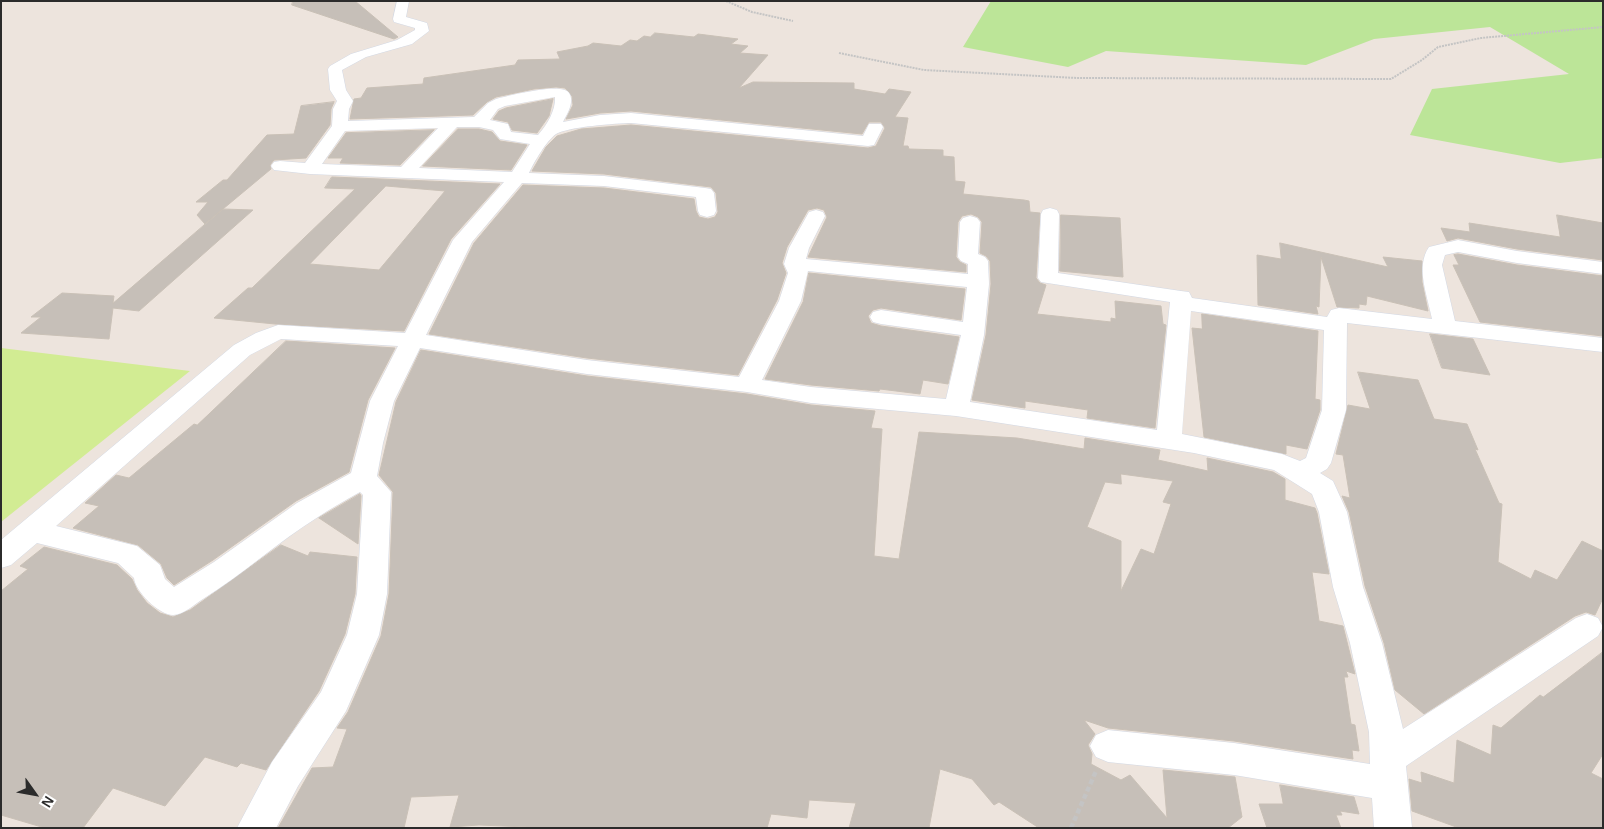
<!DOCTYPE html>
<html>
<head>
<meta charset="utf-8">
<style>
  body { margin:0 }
  #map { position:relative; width:1604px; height:829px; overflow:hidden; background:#ede4dd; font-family:Arial,sans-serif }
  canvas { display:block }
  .frame { position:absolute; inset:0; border:2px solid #2b2b2b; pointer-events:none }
  .north { position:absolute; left:10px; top:769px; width:50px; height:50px; -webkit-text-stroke:4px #fff; paint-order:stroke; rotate:122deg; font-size:14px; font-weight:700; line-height:20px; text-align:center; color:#2b2b2b }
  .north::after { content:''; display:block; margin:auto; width:18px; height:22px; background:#2b2b2b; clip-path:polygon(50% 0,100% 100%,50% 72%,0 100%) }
</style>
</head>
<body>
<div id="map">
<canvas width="1604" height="829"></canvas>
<div class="frame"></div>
<div class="north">N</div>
</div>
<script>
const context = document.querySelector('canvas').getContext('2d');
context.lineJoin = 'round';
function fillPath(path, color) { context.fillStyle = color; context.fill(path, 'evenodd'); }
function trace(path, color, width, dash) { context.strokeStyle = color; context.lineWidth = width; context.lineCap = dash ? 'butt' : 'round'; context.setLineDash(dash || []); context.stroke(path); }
fillPath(new Path2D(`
  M991,1H1603V158L1560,163L1410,135L1432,89L1569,74L1490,27L1374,39L1306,65L1106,51L1068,67L963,47Z`), '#bce598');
fillPath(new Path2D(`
  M1,348L190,371L1,522Z`), '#d2ec93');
const building = new Path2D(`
  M293,1H355L398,37L394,39L292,5Z
  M655,33L694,37L698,34L738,39L731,44L748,46L740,53L768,55L739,88L753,82L854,83V89L885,94L889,89L911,92L895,117L908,118L903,146H908L909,149L943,150V156L954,157L955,181L965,182L963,194L1024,200L1029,201L1030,212L1040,213L1036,278L1040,283L1046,285L1037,314L1111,322V318L1116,319L1115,301L1161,306L1163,324L1166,325L1155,428L1087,418L1088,410L1025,401V408L972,400L986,335L991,284L990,261L986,256L980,253L982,222L978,217L971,214L962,216L958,222L956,257L960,262L966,265V272L808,257L827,217L824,210L817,208L808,210L787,247L782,263L786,273L777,300L738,375L587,358L429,334L474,243L523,185L604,188L694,199L696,211L699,217L708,219L715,217L718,212L716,193L711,187L604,174L532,171L546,147L557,136L581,129L631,125L868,148L876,146L885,128L881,122H869L862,134L631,111L600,113L566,119L573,105L572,96L565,88L556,87L534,89L496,97L487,102L473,115L350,119L354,99L361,98L367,88L423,84L424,78L515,65L518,60L560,59L557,52L588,46L593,43L621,46L630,40L637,41L644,36L650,37Z
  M553,99L549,116L537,133L512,130L508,122L493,119L499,111L506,108Z
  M334,102L331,109L330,125L306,158L274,160L270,165L271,169L205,224L197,215L208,202H196L223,180H227L267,135L294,134L301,106Z
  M458,129H479L492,132L500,141L527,145L511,170L423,166Z
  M434,130L400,165L340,163L343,158H328L346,133Z
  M332,177L500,184L451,239L404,331L275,324L214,318L248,288H252L355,189L325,188ZM386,186L445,191L379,270L310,264Z
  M223,209L253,210L139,311L113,308L109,339L21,333L41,317H31L62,293L114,296L113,303Z
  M1061,215L1120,218L1123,277L1060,271Z
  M1557,215L1603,223V260L1517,249L1458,238L1447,241L1441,228L1470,232L1469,223L1560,237Z
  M1280,243L1388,267L1383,257L1422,261V282L1428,311L1367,296L1366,305L1359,304V308L1337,307L1321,257L1319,307L1316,306L1318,314L1258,305L1257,255L1281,259Z
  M1458,254L1517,265L1603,276V336L1480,322L1453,265H1459L1454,255Z
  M809,273L965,289L961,320L881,308L873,310L868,316L871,323L881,326L959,337L948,384L923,380L920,394L880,389L879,391L811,385L765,379L803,302Z
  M1202,314L1318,331L1315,399L1320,400V410L1307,449L1286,445V454L1204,437L1192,328L1202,329Z
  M1430,334L1473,339L1490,375L1442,368Z
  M286,341L395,348L368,400L349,472L296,501L213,560L174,585L167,578L161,564L138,545L73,528L99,506L85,503L116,475L129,478L194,424L197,425Z
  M421,350L587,376L747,394L811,405L875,411L871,428L882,429L874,556L899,559L919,432L1017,438L1084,449L1085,438L1160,450L1158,460L1208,471L1207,458L1273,472L1285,479V500L1315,508L1317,513L1329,574L1312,572L1319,621L1343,626L1355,674L1346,671L1348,677H1344L1351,724L1355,725L1359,751L1352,750L1353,759L1234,741L1108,728L1084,720L1095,734L1088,745L1092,754L1091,764L1121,780L1130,775L1167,818L1163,770L1235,777L1242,817L1228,828H1039L999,802L994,805L972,779L940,769L929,828H849L856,803L809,800L807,818L771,814L767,828H550L479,825L450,827L459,795L411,797L404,828H278L312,768L333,767L347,729L337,728L348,712L381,636L389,594L393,492L379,475L396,402ZM1121,474L1173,481L1163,502L1171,504L1154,554L1141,549L1121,591V541L1087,527L1105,482L1121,484Z
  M1358,372L1418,380L1434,419L1467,424L1478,450L1475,449L1499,503L1502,504L1498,562L1531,579L1535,570L1557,580L1582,541L1603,551V598L1595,615L1586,612L1575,616L1424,714L1395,690L1384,643L1365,586L1349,512L1342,496L1350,498L1343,455L1336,454L1348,405L1370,409Z
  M360,494L361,496L358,544L319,518Z
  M281,545L308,556L310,552L357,557L355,594L345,634L319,691L266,770L241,763L237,767L205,757L165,806L113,788L83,828H45L1,815V591L28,569L20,566L44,547L117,565L132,579L137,590L147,603L160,613L173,617L190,610Z
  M1603,652V754L1591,773L1603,779V828H1459L1412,811L1409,779L1422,783L1421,772L1454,783L1457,740L1491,755L1493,725L1501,728L1540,695L1543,697Z
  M1280,785L1354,797L1359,814L1340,811L1342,815H1336L1341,828H1267L1259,804H1283Z`);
fillPath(building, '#c6bfb8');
trace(building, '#c9c0b6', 1);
const minor = new Path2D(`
  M397,1H409L406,17L427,23L429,31L412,44L366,57L342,70L346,90L353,101L349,109L348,121L474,117L488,103L496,99C508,96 562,82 569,93C575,102 567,114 563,122L600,115L631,113L863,136L869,124H881L883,127L874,145L868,146L631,123C617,123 567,127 556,134C547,140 534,162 529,173L604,176L705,188L711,189L714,193L716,211L714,215L707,217L700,215L698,211L696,197L604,186L522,183L472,242L426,335L587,360L739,377L779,301L788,273L784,264L789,248L809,212L816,210L823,212L825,216L809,248L806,259L968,274V264L961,261L958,257L960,222L963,218L970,216L977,218L980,222L978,254L985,257L988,261L989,284L984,335L970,402L1157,430L1170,302L1041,282L1038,278L1041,214L1043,210L1050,208L1057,210L1059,214L1058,273L1181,291L1189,292L1192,298L1327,317L1331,310L1339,308L1432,319C1428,297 1415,267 1429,247L1458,240L1517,251L1603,262V274L1517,263L1458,252L1445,255L1442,265L1455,321L1603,338V352L1347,323L1346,410L1331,463L1327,469L1320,473L1333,481L1347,512L1363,587L1382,643L1403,729L1576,618L1587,614L1598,618L1603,627L1598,636L1406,766L1412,828H1374L1372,798L1234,775L1108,762L1096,757L1090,746L1096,735L1108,730L1234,743L1370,764L1369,732L1350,643L1333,587L1319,512L1312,494L1274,470L1194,453L956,416L811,403L747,392L587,374L420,348L394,401L383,443L377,476L391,492L387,594L379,635L346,711L298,786L276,828H237L272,762L321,692L347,635L357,594L363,495L360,492C346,500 331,508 318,517C278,542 243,574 203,599C195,604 183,615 173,615C159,615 135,591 134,578L118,563L37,543L11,565L1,568V540L234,345L256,333L278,325L405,333L453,240L504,182L310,174L274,170L271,166L274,162L280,161L305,163L332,126L333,109L337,101L330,90L328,69L330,66L351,54L397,40L415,30V28L394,22L393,19ZM555,97C556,110 547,125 538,135L511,132L508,124L490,120L498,109L505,106ZM457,127H479L493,130L500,139L530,144L512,172L419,168ZM438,128L401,167L322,164L345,131ZM808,271L967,287L963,322L881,310L873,312L870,317L873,322L881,324L961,335L946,399L811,387L762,380L801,301ZM1191,311L1324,330L1322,410L1306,458L1300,461L1282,454L1182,434ZM281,339L398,346L370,401L351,473L297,503L214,562L174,587L165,579L160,565L137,546L56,526L250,355Z`);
trace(minor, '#d2d8e4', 1);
trace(new Path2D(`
  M726,1L752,12L793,21
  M839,53L924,70L1077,78L1391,79L1422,60L1438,47L1481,38L1603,27`), '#c4c4c4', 2, [2, 1]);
trace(new Path2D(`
  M1071,828L1096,771`), '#c4c4c4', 4.5, [5, 3]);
fillPath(minor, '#fff');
</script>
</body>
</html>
